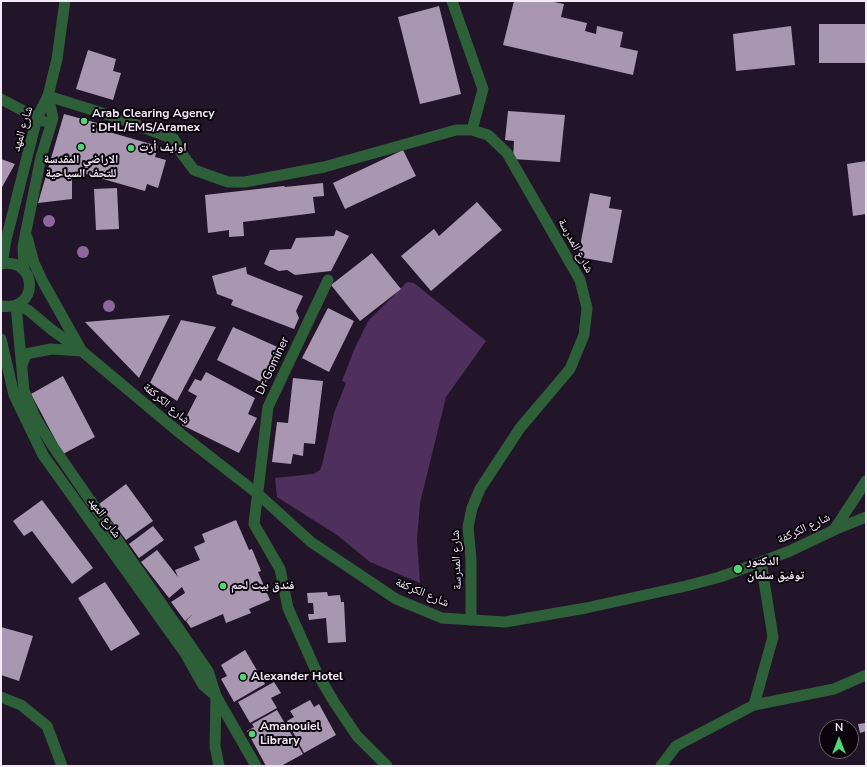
<!DOCTYPE html>
<html>
<head>
<meta charset="utf-8">
<style>
  body { margin:0 }
  #map { position:relative; width:867px; height:767px; overflow:hidden; background:#231529; font-family:"Nunito Sans",sans-serif }
  canvas { display:block }
  .frame { position:absolute; inset:0; border:2px solid #f3e9f7; pointer-events:none }
  .north { position:absolute; left:819px; top:719px; width:40px; height:40px; box-sizing:border-box; background:#09040c; border:1px solid #67606a; border-radius:50%; rotate:0deg; font-size:11px; font-weight:700; line-height:16px; text-align:center; color:#f3e9f7 }
  .north::after { content:''; display:block; margin:auto; width:14px; height:18px; background:#52d673; clip-path:polygon(50% 0,100% 100%,50% 72%,0 100%) }
</style>
</head>
<body>
<div id="map">
<canvas width="867" height="767"></canvas>
<div class="frame"></div>
<div class="north">N</div>
</div>
<script>
const context = document.querySelector('canvas').getContext('2d');
context.lineJoin = 'round';
function fillPath(path, color) { context.fillStyle = color; context.fill(path, 'evenodd'); }
function trace(path, color, width, dash) { context.strokeStyle = color; context.lineWidth = width; context.lineCap = dash ? 'butt' : 'round'; context.setLineDash(dash || []); context.stroke(path); }
function drawText(font, color, halo, rows, align = 'center') {
  context.font = font + ' "Nunito Sans","Noto Naskh Arabic",sans-serif'; context.lineWidth = 4; context.setLineDash([]); context.textBaseline = 'middle'; context.strokeStyle = halo; context.fillStyle = color; for (const [text, x, y, turn = 0] of rows) {
    context.save(); context.translate(x, y); context.rotate((+turn || 0) * Math.PI / 180); context.textAlign = isNaN(turn) ? turn : align; if (halo) context.strokeText(text, 0, 0); context.fillText(text, 0, 0); context.restore();
  }
}
fillPath(new Path2D(`
  M407,282L414,283L486,341L446,397L420,503L417,539L420,583L370,562L337,535L277,497L275,478L313,474L320,470L322,465L334,413L346,383L342,381L354,350L368,321Z`), '#4f2f5b');
fillPath(new Path2D(`
  M514,1H549L564,4L561,17L587,23L585,31L596,34L597,26L623,32L620,47L638,51L633,75L503,45Z
  M439,6L461,94L420,104L398,17Z
  M819,24H866V63H819Z
  M791,26L795,65L736,71L733,34Z
  M88,50L116,59L113,71L121,73L113,100L76,89Z
  M508,111L565,115L560,162L513,159L514,141L505,140Z
  M64,114L97,123L95,128L158,146L155,157L166,160L158,188L147,184L145,191L82,173L81,176L72,177V199L38,203Z
  M403,150L416,176L345,209L333,183Z
  M1,159L15,164L1,189Z
  M866,161V214L853,216L847,164Z
  M323,183L324,196L313,197L315,213L243,222L244,236L229,237V230L208,233L205,195L284,186L285,187Z
  M117,188L119,229L96,230L94,189Z
  M590,193L611,197L609,208L622,210L612,263L578,257Z
  M477,202L502,230L431,291L401,256L434,229L439,236Z
  M336,230L349,236L331,271L295,275L287,270L279,271L264,264L270,250L291,249L296,238L334,236Z
  M372,253L401,289L360,321L331,285Z
  M246,267L247,274L303,296L296,311L299,318L294,329L231,305L233,300L217,294L212,276Z
  M328,308L354,321L329,372L302,358Z
  M170,315L139,378L85,322Z
  M181,320L216,327L177,401L150,383Z
  M233,327L282,349L265,384L217,360Z
  M206,372L255,398L248,414L257,418L239,453L182,425L197,396L188,391L195,379L201,381Z
  M63,376L95,437L63,454L31,394Z
  M293,378L323,381L315,444L304,443L303,456L293,454L291,464L272,462L277,422L288,423Z
  M126,484L153,521L126,540L99,504Z
  M42,500L93,568L72,584L32,531L24,536L13,521Z
  M236,520L249,550L252,549L261,571L258,572L270,600L249,609L251,613L226,623L223,614L191,628L186,621L193,614L185,621L171,602L185,593L182,587L169,598L141,562L157,550L178,577L175,570L200,560L194,547L205,542L202,534Z
  M153,526L164,540L139,558L129,544Z
  M105,582L140,634L111,651L78,598Z
  M327,592L328,596L340,595L341,602H344L346,642L328,643L326,618L309,620L308,614H314L313,603H308L307,593Z
  M1,627L33,636L19,681L1,675Z
  M245,650L265,684L234,702L221,679L227,676L221,665Z
  M274,682L281,693L271,698L277,708L250,723L238,702Z
  M310,700L314,707L319,704L336,735L304,753L287,721L294,717L290,711Z
  M277,710L303,754L281,766H266L247,731L254,727L252,724Z
  M866,723V731L860,733L858,724Z`), '#a996b1');
trace(new Path2D(`
  M452,1L483,89L472,130
  M48,96L118,118L174,139L182,154L194,170L228,182H245L324,167L456,130H472L488,135L507,153L580,280L587,308L584,335L570,369L520,428L480,489L472,508L468,527L471,559V620
  M328,280L268,407L254,524L280,569L288,608L317,673L334,702L357,736L387,766
  M834,530L866,481
  M216,696L215,746L219,766
  M1,697L21,705L47,726L62,766
  M754,705L773,637L761,562
  M661,766L676,746L754,705L834,689L866,675`), '#2d5f38', 11);
trace(new Path2D(`
  M1,99L43,121
  M27,237L34,263L43,282L80,348
  M1,264C38,257 40,312 1,306
  M2,264L6,240L37,118L48,96L57,59L65,1
  M24,270L23,247L26,231L41,157L53,118L48,96
  M1,339L14,395L43,455L185,653L203,685L216,696
  M22,365L26,354L51,349L82,351
  M256,766L216,696L208,671L52,445L35,417L24,391L16,305L28,310L52,330L83,352L181,434L258,494L311,542L396,599L442,618L505,622L586,608L686,586L720,577L761,562L790,551L834,530L866,517`), '#2d5f38', 11);
context.fillStyle = '#8d689d';
for (const [x, y] of [
  [49,221],
  [83,252],
  [109,306]
]) { context.beginPath(); context.arc(x, y, 6, 0, 2 * Math.PI); context.fill(); }
for (const [x, y, r, color] of [
  [84,121,4,"#52d673"],
  [81,147,4,"#52d673"],
  [131,148,4,"#52d673"],
  [738,569,5,"#52d673"],
  [223,586,4,"#52d673"],
  [243,677,4,"#52d673"],
  [252,734,4,"#52d673"]
]) { const dot = new Path2D(); dot.arc(x, y, r, 0, 2 * Math.PI); context.fillStyle = color; context.fill(dot); trace(dot, '#09040c', 1.5); }
drawText('bold 12px', '#f3e9f7', '#09040c', [
  ["Arab Clearing Agency",92,114],
  [": DHL/EMS/Aramex",92,128],
  ["اوايف أرت",139,148],
  ["الاراضي المقدسة",81,160,"center"],
  ["للتحف السياحية",81,174,"center"],
  ["الدكتور",747,562],
  ["توفيق سلمان",747,576],
  ["فندق بيت لحم",231,586],
  ["Alexander Hotel",251,677],
  ["Amanouiel",260,727],
  ["Library",260,741]
], 'left');
drawText('12px', '#f3e9f7', '#09040c', [
  ["شارع المهد",23,129,-73],
  ["شارع المدرسة",575,246,61],
  ["Dr Gominer",273,366,-65],
  ["شارع الكركفة",166,404,40],
  ["شارع المهد",104,518,54],
  ["شارع الكركفة",804,529,-25],
  ["شارع المدرسة",457,560,-92],
  ["شارع الكركفة",422,593,23]
]);
</script>
</body>
</html>
